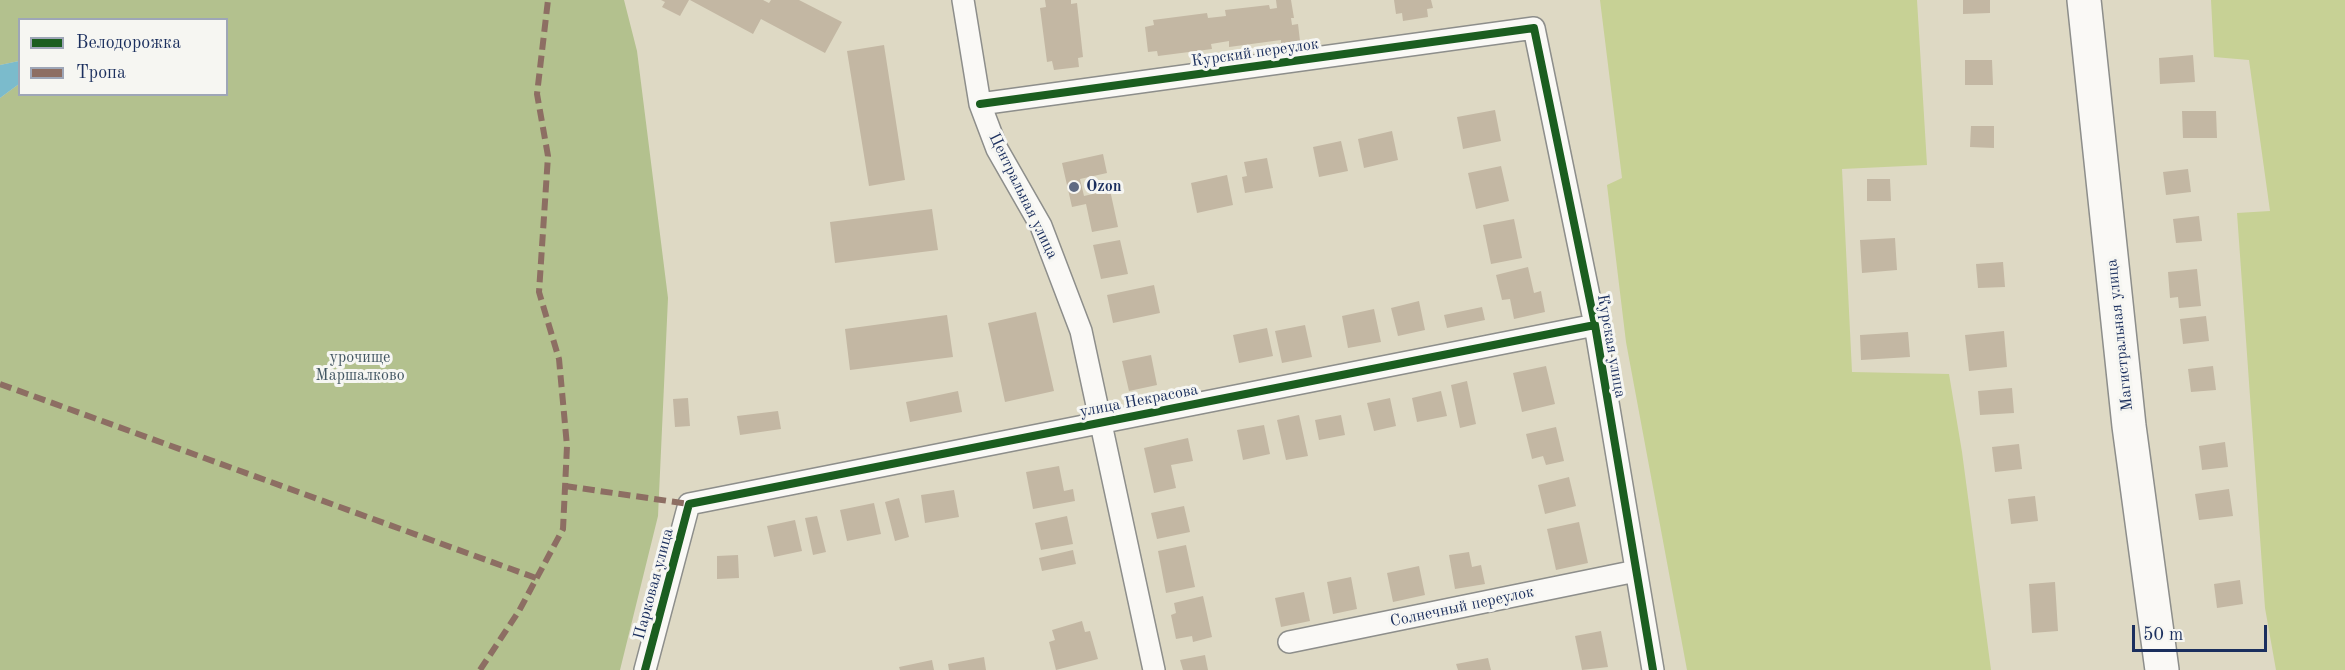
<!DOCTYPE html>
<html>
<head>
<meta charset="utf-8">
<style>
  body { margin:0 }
  #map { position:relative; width:2345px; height:670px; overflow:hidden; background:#ded9c4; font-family:"Old Standard TT",serif }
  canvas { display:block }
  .legend { position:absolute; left:18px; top:18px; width:210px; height:78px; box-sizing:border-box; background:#f6f6f2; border:2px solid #9ea6b7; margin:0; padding:8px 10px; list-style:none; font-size:18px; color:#1b2f5e }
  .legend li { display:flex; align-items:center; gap:12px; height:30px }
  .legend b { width:30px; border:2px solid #9ea6b7 }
  .scale { position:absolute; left:2132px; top:625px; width:135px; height:27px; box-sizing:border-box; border:3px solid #1b2f5e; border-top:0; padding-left:8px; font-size:18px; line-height:21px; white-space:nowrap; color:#1b2f5e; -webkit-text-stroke:4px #f6f6f2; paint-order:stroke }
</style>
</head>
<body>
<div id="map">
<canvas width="2345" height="670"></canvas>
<ul class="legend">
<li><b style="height:8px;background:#1b5e20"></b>Велодорожка</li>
<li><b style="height:8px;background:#8d6e63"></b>Тропа</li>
</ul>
<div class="scale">50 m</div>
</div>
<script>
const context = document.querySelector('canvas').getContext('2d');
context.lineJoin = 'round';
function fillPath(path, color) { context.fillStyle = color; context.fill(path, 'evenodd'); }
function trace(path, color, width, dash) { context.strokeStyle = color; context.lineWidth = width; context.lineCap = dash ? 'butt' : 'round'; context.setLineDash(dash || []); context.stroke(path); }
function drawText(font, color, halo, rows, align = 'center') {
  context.font = font + ' "Old Standard TT",serif'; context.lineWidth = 6; context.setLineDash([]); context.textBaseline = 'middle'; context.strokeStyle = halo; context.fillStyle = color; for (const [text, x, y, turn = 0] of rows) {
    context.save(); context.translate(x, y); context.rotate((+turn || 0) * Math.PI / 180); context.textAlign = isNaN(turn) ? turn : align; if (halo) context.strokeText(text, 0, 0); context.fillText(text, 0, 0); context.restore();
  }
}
fillPath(new Path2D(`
  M1600,0H1917L1927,165L1842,169L1852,372L1949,374L1962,452L1991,670H1687L1626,342L1607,185L1622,178Z
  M2211,0H2345V670H2276L2265,608L2237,213L2270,211L2249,60L2214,57Z`), '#c7d195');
fillPath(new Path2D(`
  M0,0H624L637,51L668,298L658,516L620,670H0V98L19,84L20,94H226V20H20L19,61L0,65Z`), '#b3c18e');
fillPath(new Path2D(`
  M19,61V84L0,98V65Z`), '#7bbbcc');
fillPath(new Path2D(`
  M661,0H689L680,16L662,7L665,2Z
  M690,0H763L769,3L771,0H799L842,22L825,53L761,19L753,34Z
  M1045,0H1071V4L1077,3L1083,57L1078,58L1079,67L1054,70L1052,61L1047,62L1040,8L1046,7Z
  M1276,0H1291L1294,18H1291L1292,25L1298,24L1300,41L1281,44V40L1229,47V41L1211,44L1212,49L1158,56L1157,51L1148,52L1145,27L1154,25L1153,20L1207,13L1208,18L1226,16L1225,10L1269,5L1270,9L1277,8Z
  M1394,0H1431L1433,8L1427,9L1428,17L1403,21L1402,13L1396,14Z
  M1963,0H1990V13L1963,14Z
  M884,45L905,180L869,186L847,51Z
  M2193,55L2195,82L2160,84L2159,58Z
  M1965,60H1992L1993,85H1965Z
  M1495,110L1501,141L1463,149L1457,117Z
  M2182,111H2216L2217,138H2183Z
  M1971,126H1994V148L1970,147Z
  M1392,131L1398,160L1364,168L1358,139Z
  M1341,141L1348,171L1319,177L1313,147Z
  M1103,154L1107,173L1080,179L1084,196L1110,190L1118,227L1092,232L1086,204L1072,207L1062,163Z
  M1267,158L1273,188L1245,193L1242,177L1247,176L1244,162Z
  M1501,166L1509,201L1476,209L1468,173Z
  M2188,169L2191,192L2166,195L2163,172Z
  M1227,175L1233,205L1197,213L1191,183Z
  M1867,179H1890L1891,201H1867Z
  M932,209L938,250L835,263L830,222Z
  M2199,216L2202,241L2176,243L2173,219Z
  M1514,219L1522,258L1491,264L1483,225Z
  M1895,238L1897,270L1862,273L1860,240Z
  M1120,240L1128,274L1101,279L1093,245Z
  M2003,262L2005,287L1978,288L1976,264Z
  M1528,267L1534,293L1541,291L1545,312L1514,319L1510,299L1502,300L1496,275Z
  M2197,269L2201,306L2179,308L2178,297L2170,298L2168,272Z
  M1154,285L1160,313L1113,323L1107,295Z
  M1419,301L1425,330L1398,336L1391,308Z
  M1482,307L1485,320L1447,328L1444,315Z
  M1374,309L1381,342L1348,348L1342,316Z
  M1036,312L1054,391L1005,402L988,323Z
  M947,315L953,357L850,370L845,329Z
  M2206,316L2209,341L2183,344L2180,319Z
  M1305,325L1312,357L1282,363L1275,331Z
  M1267,328L1273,356L1239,363L1233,335Z
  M2004,331L2007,367L1969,371L1965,335Z
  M1908,332L1910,357L1861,360L1860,335Z
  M1151,355L1157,385L1129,391L1122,361Z
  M1546,366L1555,404L1522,412L1513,373Z
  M2213,366L2216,390L2191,392L2188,369Z
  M1467,381L1476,424L1460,428L1451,385Z
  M2012,388L2014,413L1980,415L1978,391Z
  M958,391L962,412L910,422L906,402Z
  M1441,391L1447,416L1417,422L1412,398Z
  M688,398L690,426L675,427L673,399Z
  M1390,398L1396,426L1374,431L1367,403Z
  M778,411L781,429L740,435L737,416Z
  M1299,415L1308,456L1286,460L1277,420Z
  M1341,415L1345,435L1319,440L1315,420Z
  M1264,425L1270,454L1243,460L1237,430Z
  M1556,427L1564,461L1546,465L1543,456L1532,459L1526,434Z
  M1188,438L1193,461L1171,465L1176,488L1154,493L1144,448Z
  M2225,442L2228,467L2202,470L2199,446Z
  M2019,444L2022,469L1995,472L1992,447Z
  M1059,466L1064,491L1073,489L1075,501L1033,509L1026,472Z
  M1569,477L1576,506L1545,514L1538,485Z
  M2229,489L2233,516L2199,520L2195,494Z
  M954,490L959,517L925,523L921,495Z
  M2035,496L2038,521L2011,524L2008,499Z
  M899,498L909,537L895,541L885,502Z
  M874,503L881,534L847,541L840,510Z
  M1184,506L1190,532L1157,539L1151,513Z
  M817,516L826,552L813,555L805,518Z
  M1067,516L1073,544L1041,550L1035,523Z
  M795,520L802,551L774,557L767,526Z
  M1579,522L1588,563L1556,570L1547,529Z
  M1186,545L1195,587L1166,593L1158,551Z
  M1073,550L1076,564L1042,571L1039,558Z
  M1469,552L1472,567L1481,565L1485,584L1455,589L1449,555Z
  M738,555L739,578L717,579V556Z
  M1419,566L1425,595L1393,602L1387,573Z
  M1351,577L1357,609L1333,614L1327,582Z
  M2240,580L2243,604L2217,608L2214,584Z
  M2055,582L2058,631L2032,633L2029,584Z
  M1304,592L1310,621L1281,627L1275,598Z
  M1203,596L1212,637L1193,642L1192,636L1176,639L1171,615L1176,613L1174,603Z
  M1082,621L1085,632L1090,631L1098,659L1056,670L1049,642L1055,640L1052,630Z
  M1601,631L1608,667L1582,670L1575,636Z
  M1205,655L1208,670H1183L1180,660Z
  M984,657L986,670H949L948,664Z
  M1488,658L1491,670H1458L1456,664Z
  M932,660L934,670H900L899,667Z`), '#c3b7a3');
const minor = new Path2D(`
  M963,0L980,104L997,149L1041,226L1081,331L1154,670
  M980,104L1534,28L1595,325L1653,670
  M1289,642L1636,571
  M645,670L689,504L1595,325`);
const trunk = new Path2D(`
  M2084,0L2129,426L2162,670`);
trace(minor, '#8d8e8b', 24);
trace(trunk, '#8d8e8b', 36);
trace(minor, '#faf9f6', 21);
trace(trunk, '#faf9f6', 33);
trace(new Path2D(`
  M0,384L536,578
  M565,486L689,504
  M480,670L519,611L563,529L567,446L559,359L539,292L548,156L537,94L548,0`), '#8d6e63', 6, [12, 6]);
trace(new Path2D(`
  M980,104L1534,28L1595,325L1653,670
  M645,670L689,504L1595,325`), '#1b5e20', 8);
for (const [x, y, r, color] of [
  [1074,187,6,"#5f6a82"]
]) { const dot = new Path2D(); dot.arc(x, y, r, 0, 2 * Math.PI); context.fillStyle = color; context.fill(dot); trace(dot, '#f6f6f2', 2); }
drawText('16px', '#1b2f5e', '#f6f6f2', [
  ["Курский переулок",1255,53,-8],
  ["Центральная улица",1023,196,64],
  ["Магистральная улица",2120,335,-96],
  ["Курская улица",1611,346,80],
  ["улица Некрасова",1139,401,-11],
  ["Парковая улица",654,584,-75],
  ["Солнечный переулок",1462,607,-12]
]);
drawText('bold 16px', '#1b2f5e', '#f6f6f2', [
  ["Ozon",1086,187]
], 'left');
drawText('16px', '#425662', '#f6f6f2', [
  ["урочище",360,358],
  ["Маршалково",360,376]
]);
</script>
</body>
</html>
